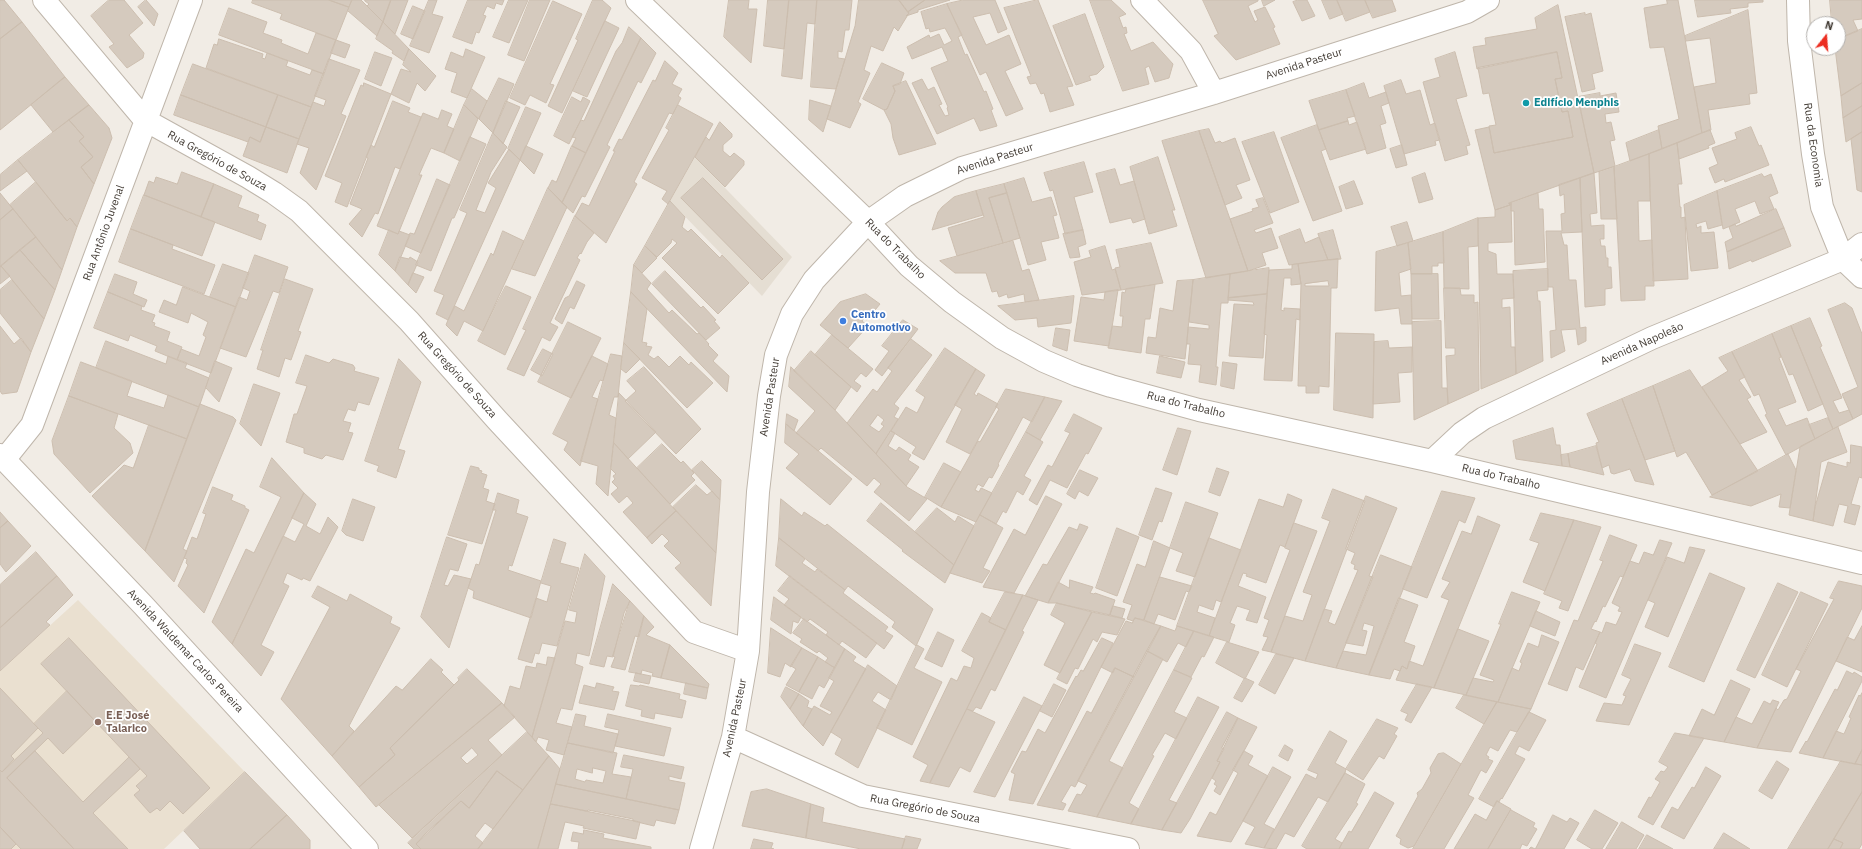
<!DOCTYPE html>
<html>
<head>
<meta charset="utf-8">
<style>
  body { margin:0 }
  #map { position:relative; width:1862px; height:849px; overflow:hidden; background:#f1ece5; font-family:"IBM Plex Sans",sans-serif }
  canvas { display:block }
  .north { position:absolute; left:1806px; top:16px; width:40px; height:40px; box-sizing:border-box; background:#fff; border:1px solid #b4b1ae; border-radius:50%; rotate:17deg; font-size:11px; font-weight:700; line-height:16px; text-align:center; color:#433c35 }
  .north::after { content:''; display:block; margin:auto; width:14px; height:18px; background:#ec2e21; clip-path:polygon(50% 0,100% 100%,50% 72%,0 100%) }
</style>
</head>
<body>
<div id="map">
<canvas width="1862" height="849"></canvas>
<div class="north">N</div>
</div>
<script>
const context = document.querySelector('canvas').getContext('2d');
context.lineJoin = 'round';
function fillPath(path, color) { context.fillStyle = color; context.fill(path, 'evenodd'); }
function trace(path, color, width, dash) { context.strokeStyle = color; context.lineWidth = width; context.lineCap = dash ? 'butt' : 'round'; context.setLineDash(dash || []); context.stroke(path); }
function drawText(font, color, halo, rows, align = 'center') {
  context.font = font + ' "IBM Plex Sans",sans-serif'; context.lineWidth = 3.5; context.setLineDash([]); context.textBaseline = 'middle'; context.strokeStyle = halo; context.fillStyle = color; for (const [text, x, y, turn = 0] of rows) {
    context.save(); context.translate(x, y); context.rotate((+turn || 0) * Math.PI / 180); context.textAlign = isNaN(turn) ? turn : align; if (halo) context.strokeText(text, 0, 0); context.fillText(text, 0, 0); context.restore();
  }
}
fillPath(new Path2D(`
  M695,157L792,257L762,296L670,201Z`), '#e5ded3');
fillPath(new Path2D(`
  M78,600L245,772L164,849H0V671Z`), '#eae0d0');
const building = new Path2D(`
  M0,0H4L22,22L0,39Z
  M109,0H124L143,23L129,35L144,53L143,58L127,68L109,47L114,44L91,16Z
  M146,0L158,14L154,26L138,7Z
  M253,0H329L349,7L336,40L280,19L282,14L252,3Z
  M329,0H352L349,7Z
  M352,0H361L383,22L377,36L348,11Z
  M365,0H391L383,22L367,6L369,4L365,1Z
  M391,0H408L395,34L383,22Z
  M429,0H437L432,14L443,17L429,53L410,46Z
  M468,0H504L502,5L496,3L494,9L487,6L483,15L486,16L479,33L476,32L472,44L453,37Z
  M509,0H528L509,43L493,37Z
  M530,0H550L524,61L508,55Z
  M593,0H602L611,8L562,113L548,106L578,40L576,39Z
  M729,0H749L748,9H757L751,63L724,37Z
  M768,0H789L784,49L764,46Z
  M789,0H817L815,24L807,23L802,79L782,76Z
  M817,0H852L849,30H845L842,52L838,51V58L845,59L836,89L811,87Z
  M859,0H899L909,13L898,31L894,27L883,51L871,46L864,70L870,73L858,102L861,104L850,128L827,119L855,26Z
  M899,0H925L908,12Z
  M925,0H950L918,10V12L906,16L909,13L908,12Z
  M963,0H995L1007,29L998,33L990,13L973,17L986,45L1009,35L1021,64L1005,71L1023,109L1006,116L986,72L980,75L947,4Z
  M1038,0L1073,86L1067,87L1074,105L1050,112L1044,93L1041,94L1036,83L1030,84L1027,77L1031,76L1004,8Z
  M1090,0H1111L1126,14L1119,17L1123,28L1126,27L1127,33L1124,34L1131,51L1153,42L1173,64L1169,78L1155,82L1149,66L1145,68L1149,84L1123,91Z
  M1203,0H1258V1L1248,6L1255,22L1258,20L1254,11L1265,7L1275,27L1273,28L1280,44L1236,60L1214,36L1218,34Z
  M1262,0H1275L1264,6Z
  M1298,0H1307L1315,16L1302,21L1293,2Z
  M1322,0H1337L1343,14L1330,19Z
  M1337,0H1365L1370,12L1346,21Z
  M1365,0H1392L1396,11L1373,18Z
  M1667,0H1678L1702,133L1662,149L1658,126L1679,119L1664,47L1650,48L1644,8L1667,4Z
  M1695,0H1763V2L1748,3V7L1730,9L1731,13L1698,17Z
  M1830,0H1862V19L1853,20L1858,31L1838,39V24L1832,23Z
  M553,1L582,14L550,84L554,85L546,103L530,95L525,105L510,98Z
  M947,4L962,35L958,37L965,55L967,54L984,92L986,91L993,109L991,110L997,126L980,131L974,118L937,134L912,83L922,79L928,90L934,87L942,104L939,105L945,116L949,115L947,108L948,107L931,68L948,61L942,47L912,59L907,47L929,35L930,38L939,34L944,45L952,41L945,28L930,32L929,28L926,29L921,12Z
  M1558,5L1594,173L1509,203L1510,205L1495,210L1475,130L1489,127L1494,153L1573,137L1568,111L1562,112L1555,79L1562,78L1557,52L1477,69L1473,47L1486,45L1485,38L1537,29L1535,18Z
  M413,6L425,11L413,39L401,34Z
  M229,8L267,22L263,33L282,40L281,43L308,54L316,33L336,40L324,74L219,35Z
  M1748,10L1757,93L1749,94L1750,104L1708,110L1711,130L1702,133L1694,87L1716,83L1710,38L1686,41L1685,36Z
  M1585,13V15L1591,13L1603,71L1592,74L1595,89L1582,92L1565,17Z
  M1085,14L1104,67L1097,74L1089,76L1091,80L1076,85L1053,26Z
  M605,21L619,28L587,97L573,91Z
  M22,22L65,77L0,130V39Z
  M383,22L409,49L404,61L392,53L393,51L376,39Z
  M629,27L641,38L586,153L572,146L576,138L572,137L581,120L584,121L616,51L622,43Z
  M1862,29V83L1841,96L1835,48H1838V39Z
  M641,38L656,53L641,83L638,81L607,145L610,147L585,197L582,196L573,213L562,203Z
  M219,39L263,54L262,58L265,59L267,53L288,61L286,66L310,75L312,70L324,74L311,107L206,68L214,44L217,45Z
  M336,40L350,45L345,58L331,53Z
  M409,49L436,76L425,91L417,83L409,103L391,94L401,69L411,72L403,65Z
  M466,49L485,57L467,98L451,92L457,73L445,69L451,52L463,57Z
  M375,52L392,58L381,86L365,79Z
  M1455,52L1467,96L1456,99L1470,145L1466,146L1468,154L1445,161L1423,82L1440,77L1435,59Z
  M1557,52L1562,78L1555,79L1562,112L1568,111L1573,137L1494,153L1489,126L1496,125L1489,93L1483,94L1478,68Z
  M329,59L360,70L341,114L346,116L316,190L300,173L309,148L297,144L313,102L324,106L326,100L315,96Z
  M665,61L678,73L672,84L682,89L678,96L681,98L673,114L669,113L634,182L637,184L606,243L575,216L582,203L589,206L615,151H613L619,139L622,140L653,80L655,81Z
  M882,63L904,73L900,84L893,86L895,91L887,109L884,110L863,99Z
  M193,64L278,95L266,127L181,95Z
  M65,77L89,105L53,132L31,105Z
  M499,78L514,84L493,133L479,119Z
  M1401,80L1406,94L1420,90L1430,125L1435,123L1440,140L1435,141L1436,145L1404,154L1384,86Z
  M906,81L936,144L899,155L893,138L891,124L884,110L887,109L895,91L893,86Z
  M364,83L391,94L347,207L335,202L342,183L325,176L361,85L363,86Z
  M1364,83L1369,98L1386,92L1389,103L1381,106L1386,123L1380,125L1386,148L1367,154L1346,90Z
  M1862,83V106L1843,118L1841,96Z
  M472,89L487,101L479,119L464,105Z
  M1346,90L1355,116L1347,118L1348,121L1319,130L1309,101Z
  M1600,93V96L1616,93L1619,112L1605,114L1606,123L1611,122L1615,140L1610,141L1615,166L1594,173L1578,97Z
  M181,95L266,127L260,142L250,137L248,142L174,115Z
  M278,95L311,107L299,139L266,127Z
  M572,97L581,102L583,97L590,101L569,144L554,136Z
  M810,100L831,106L823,132L809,120Z
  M393,101L410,108L408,112L421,117L400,169L395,167L378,214L375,213L362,237L349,224L362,209L350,204L368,158L366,157L371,145L374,147Z
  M506,101L520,107L503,144L493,133Z
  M89,105L109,128L112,138L94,184L81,167L93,157L79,141L84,137L69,120Z
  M464,105L478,119L460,161L444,153Z
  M678,105L713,124L668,204L662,199L667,191L642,178L669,130L666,128Z
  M1862,106V132L1846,142L1843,118Z
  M526,107L541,113L520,160L508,149Z
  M442,110L452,114L447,126L454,129L444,153L431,148L419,175H422L398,234L377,226L423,113L438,119Z
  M69,120L84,137L79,141L93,157L81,167L94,184L77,227L70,218L67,221L18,160Z
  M1348,121L1349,125L1357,122L1366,149L1330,160L1319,130Z
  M720,122L732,134V137L723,145V151L730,157L734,153L744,161V165L725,187L695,157L706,137L709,140Z
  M1317,125L1326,149L1321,151L1342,211L1313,221L1281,138Z
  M266,127L299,139L287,173L243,156L250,137L260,142Z
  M1751,127L1759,146L1761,145L1769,165L1725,182L1724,179L1715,183L1709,168L1718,164L1712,148L1737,139L1735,133Z
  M1209,129L1215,143L1220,141L1222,143L1235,138L1250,180L1236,185L1242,198L1225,205L1199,131Z
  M1659,130L1662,149L1630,161L1626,143Z
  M1710,130L1715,143L1708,146L1709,148L1679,159L1677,143Z
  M1199,131L1230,219L1248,271L1206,278L1162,141Z
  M1274,132L1299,202L1270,213L1242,142Z
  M1862,132V192L1857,190L1851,139Z
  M493,133L507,147L491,172L476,210L485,213L496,188L488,183L509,149L520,160L448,320L436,314L444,295L434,291L467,213L460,210Z
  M470,137L486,144L454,218H452L431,271L416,265Z
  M1677,143L1682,184H1678L1680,207H1681V218L1685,217V219L1688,279L1653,281L1649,154Z
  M1402,145L1407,165L1396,168L1390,149Z
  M526,146L543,154L534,174L520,160Z
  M572,146L586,153L562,203L548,188L552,180L556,182Z
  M1649,154L1650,201H1638L1639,241L1652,240L1654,286H1645V300L1621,301L1614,167Z
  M1158,157L1175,210H1172L1177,226L1149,234L1130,167Z
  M18,160L27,171L0,191V175Z
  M1084,162L1093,192L1074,197L1083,230L1065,234L1053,190L1050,191L1044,173Z
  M1614,167L1617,219H1601L1599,172Z
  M1115,169L1120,185L1134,181L1145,219L1133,223L1131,218L1110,223L1096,174Z
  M182,172L214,184L201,217L144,195L149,181L154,183L156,177L177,184Z
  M1425,173L1433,199L1419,203L1412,178Z
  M1594,173L1597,213L1590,214L1591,226L1604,225V239H1600L1601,246H1605L1606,258H1608V267H1611L1612,288L1605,289V305L1585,307L1580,178Z
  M1762,174L1764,177L1771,174L1778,193L1769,197L1774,209L1760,214L1755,201L1735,209L1740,222L1723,229L1717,191Z
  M703,178L783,259L762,280L681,198Z
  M1024,178L1032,202L1051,197L1057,215L1053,216L1059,238L1041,242L1046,260L1028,265L1004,184Z
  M1580,178L1582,232L1561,233L1564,245H1567L1569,280H1576L1580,328L1586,327V341L1578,345L1576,329L1561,330L1565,351L1551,358L1550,331L1556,330L1553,287H1548L1546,231H1562L1561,214L1565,213L1564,194L1560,196L1559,185Z
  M437,179L450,185L421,253L405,246L410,233L414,234Z
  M1354,181L1363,204L1346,209L1339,187Z
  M36,182L67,221L70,218L77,227L62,270L10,205Z
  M214,184L242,196L238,207L259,215L257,221L266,225L261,240L201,217Z
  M1004,184L1007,193L989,198L1003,243L957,256L948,228L984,217L976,191Z
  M548,188L567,207L535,276L512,269Z
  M976,191L983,215L932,230L938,212L942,207L954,197Z
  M1717,191L1722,225L1708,229L1706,221L1696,224L1697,228L1701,226V233L1714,232L1718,268L1691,271L1684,205Z
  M0,193L13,209L0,220Z
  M1007,193L1020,238L1003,243L989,198Z
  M1538,193L1539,209H1543L1545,262L1515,265L1514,211H1511V203Z
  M144,195L215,222L202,256L131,229Z
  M1263,198L1273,223L1254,230L1256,233L1271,228L1278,248L1262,253L1266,265L1248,271L1230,219L1253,211L1252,209L1259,207L1256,200Z
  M670,201L685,217L682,227L688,232L691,229L720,258L722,255L749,283L718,314L662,258L677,243L672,239L671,243L657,257L645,246Z
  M1509,203H1511L1512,242L1488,243V251L1496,254L1497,274H1513L1514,298L1502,299V308L1510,307L1511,347H1515L1516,374L1481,389L1478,218L1495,217V210L1510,205Z
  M13,209L36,237L0,267V220Z
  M1776,209L1784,228L1727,252L1725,242L1733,238L1729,227L1735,224L1736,226Z
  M575,216L594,233L587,242L581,254L580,253L577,258L580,260L550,323L558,327L550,341L542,337L524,376L507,369L526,330L523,329Z
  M1478,218V246L1468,247L1469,289L1444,288L1443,232Z
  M1407,222L1413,241L1397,246L1391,227Z
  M1784,228L1791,246L1752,262L1751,260L1729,269L1727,252Z
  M131,229L173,245L172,249L215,265L204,294L119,262Z
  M1300,229L1305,243L1319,237L1328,260L1289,265L1279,237Z
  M389,230L398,234L399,231L410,235L395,271L379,255Z
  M1083,230L1086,244L1078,247L1080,257L1070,258L1063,234Z
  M1333,230L1341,259L1328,260L1318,234Z
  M503,231L524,241L483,331L464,321L457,336L446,325L448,320L455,306L464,311L491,253L493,255Z
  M1443,232L1444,263H1438V266H1432V274H1411L1408,243Z
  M36,237L62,270L55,290L20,250Z
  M1013,241L1022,271L1029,269L1039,300L1025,302L1024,294L1008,298L1007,294L999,297L997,291L992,292L986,273H955L940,261Z
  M1151,243L1163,283L1121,290L1115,268L1120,267L1116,250Z
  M1408,243L1411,269L1399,273L1401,296L1411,295L1412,324H1401L1399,308L1375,311L1376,252Z
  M645,246L657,258L642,273L634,265Z
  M1105,246L1112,270L1115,269L1121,290L1082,295L1074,262L1091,257L1089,251Z
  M20,250L55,290L44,319L1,266Z
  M255,255L288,267L279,293L273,291L246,357L220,348L239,297L247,300L250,291L243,288Z
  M400,257L409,259L410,257L418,262L408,285L395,271Z
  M1338,259L1337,288H1331L1329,387L1319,386V393H1306V386H1298L1301,284L1298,264ZM1328,281L1329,286H1305V284Z
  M223,264L249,273L236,307L210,297Z
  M1298,264L1301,284L1291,285V278H1284L1281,310L1284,311V308L1300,309V320L1296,319L1292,381L1264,380L1267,335L1264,334L1269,270L1292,269V265Z
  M634,265L651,283L647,289L669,313L672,310L697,334L699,333L709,344L708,345L718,355L713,361L729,376L727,392L631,292Z
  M1,266L10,276L0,284V267Z
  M1269,268L1267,294L1228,298L1230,274Z
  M1548,269V290L1537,291L1538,301H1540L1543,361L1516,374L1513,271Z
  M665,271L701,308L703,306L716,320L714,321L720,328L706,340L652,284Z
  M413,273L424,277L416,293L408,285Z
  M115,274L137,282L133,294L147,300L144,307L108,292Z
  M1230,274L1228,303H1221L1216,367H1218L1216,385L1199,382L1201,365L1188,364L1190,344H1187L1188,327L1209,329V325L1189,322L1193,280Z
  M1438,274L1439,319H1412L1411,274Z
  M285,279L313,289L298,331L301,332L291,360L285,358L279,377L257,369L263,350H261Z
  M12,280L44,319L31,352L0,313V290Z
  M1193,280L1185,359L1146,353L1148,337L1156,338L1160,308L1173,311L1177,281Z
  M577,281L585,285L574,309L570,307L562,324L555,319L565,298L569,296Z
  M1155,285L1150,319H1145L1141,353L1108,348L1112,326L1122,327L1123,316H1120L1122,292L1125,293L1126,289Z
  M506,286L531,297L505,355L478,341Z
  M183,287L236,307L211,373L177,360L181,349L199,356L206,337L203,335L208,322L191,313L188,323L159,312L164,300L176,305Z
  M1444,288H1460L1461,295H1474V303L1478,302L1479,390L1448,404L1446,356L1455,355V348H1446Z
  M1118,290L1109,346L1074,341L1081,297L1104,300L1105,292Z
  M108,292L142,306L141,310L155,315L152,322L155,323L154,326L170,332L167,341L182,347L177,360L155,351L157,346L130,335L128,341L94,328Z
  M631,292L647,309L642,342L647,343L646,346L652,347L648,355L654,359L658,356L669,367L680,356L689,365L691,362L713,383L687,408L624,343Z
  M866,294L880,304L867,320L864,318L862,321L868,326L848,348L820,325L840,302Z
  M1267,294L1263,358L1229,356L1234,304L1254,305L1253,302L1228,300V298Z
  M1074,296L1071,323L1038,327L1037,318L1015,320L998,306Z
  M1845,303L1852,308L1862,334V414L1853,419L1842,394L1858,387L1828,310Z
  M1810,318L1822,346L1820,347L1842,398L1833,401L1839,413L1849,410L1853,419L1833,429L1791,326Z
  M903,320L918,329L882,376L875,370L889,351L882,346Z
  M1441,321L1442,388H1447L1448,404L1414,420L1412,322Z
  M568,322L601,338L571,398L538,382Z
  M0,326L14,344L21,338L31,352L17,392L2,394L0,391Z
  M1791,326L1823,404L1808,411L1793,374L1789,375L1772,334Z
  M1056,328L1070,330L1067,351L1053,346Z
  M1336,333L1374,334L1373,418L1334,410Z
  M1772,334L1781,357L1779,358L1796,402L1778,409L1786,426L1807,418L1815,439L1786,455L1765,415L1767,414L1759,394L1754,396L1732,352Z
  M832,335L873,369L866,377L861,373L854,381L861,386L857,392L815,355Z
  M911,339L932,355L894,404L899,408L894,417L898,419L876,454L847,423L873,389L877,392L892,371L888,368ZM878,415L884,420L881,424L884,426L879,432L870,426Z
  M106,341L166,364L168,356L187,363L185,368L209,378L199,407L96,368Z
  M1388,341L1389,348L1412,347V372L1398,373L1400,402L1373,404L1374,342Z
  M624,343L640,359L626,373L621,369Z
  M945,348L976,369L924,460L912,453L916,447L891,431L906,407L917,413L925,397L916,391Z
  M543,349L553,354L542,376L531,370Z
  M811,351L851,387L835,410L794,371Z
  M1732,352L1745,377L1739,380L1751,397L1747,399L1767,432L1740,444L1702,387L1728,371L1719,358Z
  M611,354L622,356L618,397H614L609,415L616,418L608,496L596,484L598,466L581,461Z
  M306,355L329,363L333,359L353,365L355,368L354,371L379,378L369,405L358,402L355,411L348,409L343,421L351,423L348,432L353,433L343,460L326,455L322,459L304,453V448L286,442L294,414H297L307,386L296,383Z
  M592,356L608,364L603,381L600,380L592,397L598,399L580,466L564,450L568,442L553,434Z
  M1160,356L1185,362L1181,378L1157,373Z
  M399,359L421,382L398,449L405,451L396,478L377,471L379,466L365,461Z
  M215,361L232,368L219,402L206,388Z
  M81,362L132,381L127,396L164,408L168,395L199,407L187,439L69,396Z
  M1223,362L1237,364L1234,389L1221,386Z
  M644,367L701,429L676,454L625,401L636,391L627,381Z
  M791,367L832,407L907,487L927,499L909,521L874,492L881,484L874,478L867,486L821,448L818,451L796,433L815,411L789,387Z
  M976,369L985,375L974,394L977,396L978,393L998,404L970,454L946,442L962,409L955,405Z
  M1690,370L1758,471L1712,495L1686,452L1677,457L1653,386Z
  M254,384L280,393L261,446L240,424Z
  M1653,386L1675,451L1645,460L1622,399Z
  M1006,389L1045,397L1032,422L1023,417L998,464L999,465L992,478L989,477L983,487L978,484L975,490L979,492L981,488L992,493L976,522L941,507L978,441L980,442L999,409L996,407Z
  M619,393L656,432L628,459L614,443Z
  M69,396L118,414L114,428L130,443L133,453L90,493L54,454L52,441Z
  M1045,397L1062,401L1040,440L1026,432Z
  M1622,399L1645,460L1654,485L1635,481L1630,469L1614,474L1611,473L1609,465L1602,468L1596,443L1599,442L1587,414Z
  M200,404L233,417L236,420L183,549L187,551L174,582L145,551Z
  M787,414L798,420L794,431L786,424Z
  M1074,414L1102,428L1088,454L1086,453L1067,488L1050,480L1037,505L1029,500L1048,465L1052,467L1070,433L1065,431Z
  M1828,418L1833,429L1815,439L1809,425Z
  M786,424L852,479L830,505L786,468L799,454L785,443Z
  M149,425L187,439L145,551L92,496L124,465L133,468Z
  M1838,427L1847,452L1821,462L1813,521L1789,515L1800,447Z
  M1178,428L1191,431L1177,475L1163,470Z
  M1553,428L1556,445H1560L1562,466L1516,459L1513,441Z
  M891,431L895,433L888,446L896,451L899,447L911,455L908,460L919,467L906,486L876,454Z
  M1026,432L1043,442L1024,476L1031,480L1023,495L1017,491L1006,513L1003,511L996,524L980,515Z
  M614,443L676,511L647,538L623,512L633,503L627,496L619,503L611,494L618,488L612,482L615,479L613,476L616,474L611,469Z
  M662,444L681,463L683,461L694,473L691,476L695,480L670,504L637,468Z
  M1851,445L1862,447V478L1859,477L1851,504L1860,506L1855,525L1844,522L1848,506L1839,504L1833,526L1813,521L1815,507L1828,462L1847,467V462L1850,463Z
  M1596,446L1604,475L1570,467L1568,454Z
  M1568,454L1570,467L1562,466L1561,455Z
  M1788,454L1796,470L1790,508L1779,507L1781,494L1751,506L1710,497Z
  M272,458L304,493L232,644L212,622L246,549L254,553L281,497L260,487Z
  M702,461L721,480L720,500L692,470Z
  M944,463L961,472L941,507L925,497Z
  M471,466L479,468V470L482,471L481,473L487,475L483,488L489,490L486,501L495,504L482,544L448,535Z
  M1217,468L1229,472L1220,496L1209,492Z
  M1080,470L1098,478L1088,496L1079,491L1075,499L1067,494Z
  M696,485L707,495L712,491L720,500L716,553L673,507Z
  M213,487L233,495L231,500L245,506V508L249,510L204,613L178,586L188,565L186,563L187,559L184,558L192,537L197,539L206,514L203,513Z
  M1156,488L1172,493L1162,522L1159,521L1152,540L1139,535Z
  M1333,489L1365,501L1305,661L1271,652L1285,616L1303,621L1312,595L1303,592L1330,521L1322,518Z
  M1442,491L1475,498L1465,523L1459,520L1427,598L1403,589Z
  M304,493L316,504L306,526L320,534L328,517L338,527L310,581L303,578L302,580L287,573L283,583L289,586L261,645L274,652L261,676L232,644L283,536L295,542L304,524L292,518Z
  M498,493L519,500L516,513L528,517L512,566L509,565L508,570L541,581L531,618L473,598L474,591L468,588L476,564L479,565L496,510H493Z
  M1288,494L1302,500L1285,547L1280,545L1266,583L1246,576L1247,574L1243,573L1238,586L1266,597L1257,623L1246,620L1250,610L1237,606L1230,623L1235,625L1229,642L1209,636L1259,499L1283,507Z
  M1046,496L1062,504L1014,593L983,587L1014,529L1025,535Z
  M1366,496L1397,508L1369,576L1373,577L1336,668L1305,661L1324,609L1332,611L1328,622L1335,625L1358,570L1354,569L1355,565L1351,563L1355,553L1346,549Z
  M353,499L375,507L363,541L346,535L342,531Z
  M781,499L802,516L804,512L825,526L827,524L933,609L916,646L892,627L895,622L848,586L845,590L779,538Z
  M1186,502L1218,513L1195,577L1176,571L1183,553L1170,548Z
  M881,503L954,565L945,583L902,551L903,550L867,521Z
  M937,508L955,522L958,516L974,526L954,565L915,532Z
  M676,511L716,553L711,606L675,568L681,563L664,546L669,541L662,534L652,544L647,538Z
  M0,512L8,521L0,528Z
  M1541,513L1574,520L1545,591L1523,582L1539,543L1530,540Z
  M980,515L1003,528L983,568L990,571L982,583L950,573Z
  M1478,516L1500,525L1434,688L1396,680L1402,666L1407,669L1409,661L1423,666L1449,600L1441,597L1450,582L1442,579L1462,531L1471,534Z
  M1574,520L1601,527L1568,611L1559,608L1562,601L1544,594Z
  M8,521L31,546L6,572L0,564V528Z
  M1294,523L1317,531L1271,652L1262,650L1268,637L1263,636L1269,620L1264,618L1290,550L1285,548Z
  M1080,524L1088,527L1048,603L1025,596L1043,564L1047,565L1069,527L1077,530Z
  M1117,528L1139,537L1117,596L1096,588Z
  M1610,535L1637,545L1623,577L1620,576L1605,607L1603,606L1596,622L1595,621L1591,629L1600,632L1583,670L1576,667L1567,691L1548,684L1574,620L1578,621L1603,561L1600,560Z
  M447,537L467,544L458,571L450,569L444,585L448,586L454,575L471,579L449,648L421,617Z
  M779,538L805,559L802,563L815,572L817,569L845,590L843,593L888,627L885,631L893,636L884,649L776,566Z
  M1209,538L1241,550L1221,602L1216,600L1213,610L1199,605L1197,612L1215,618L1209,636L1177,626Z
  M554,539L566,543L560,563L579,568L557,646L542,643L539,654L535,653L532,663L518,659L536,598L547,602L551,586L541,583Z
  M1660,540L1672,543L1606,698L1579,687L1597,644L1595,643L1600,632L1602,633L1606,622L1616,625L1622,612L1618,611L1620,607L1612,603L1630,561L1639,564L1644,552L1653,555Z
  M1154,541L1170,548L1144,620L1135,618L1133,621L1127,619L1132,605L1123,602L1137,564L1145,567Z
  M1690,547L1705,550L1668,637L1645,627L1655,603L1648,600L1667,557L1684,563Z
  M36,552L57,576L0,628V585Z
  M585,554L605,576L589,656L577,653L575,664L583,667L572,710L561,708L556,723L572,727L564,755L546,750L549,740L538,737L536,742L532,737L565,621L575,623L577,612L569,610Z
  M1381,555L1412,567L1369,675L1336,668L1343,651L1366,655L1374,626L1364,623L1362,630L1367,631L1363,646L1346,643Z
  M1710,573L1745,588L1704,682L1669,667Z
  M57,576L73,595L46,622L50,625L0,671V628Z
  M790,576L877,643L866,658L842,641L839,645L826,635L828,632L810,619L807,622L784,605L789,599L778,591Z
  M1160,577L1192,586L1189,592L1186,591L1175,620L1158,614L1154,624L1144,620Z
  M1070,580L1093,587L1090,593L1094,594L1095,593L1115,600L1110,615L1056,603H1048L1058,582L1069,588Z
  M1839,581L1862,586V608L1791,752L1757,748L1776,708L1778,710L1784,700L1787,699L1801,671L1796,669L1834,599L1830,598Z
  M1778,583L1798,592L1755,678L1737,670Z
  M613,584L630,601L624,613L613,657L607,656L604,667L590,664Z
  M318,586L347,601L350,594L392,617L390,623L400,628L349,726L354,731L332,756L281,699L330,607L312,597Z
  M1005,592L1023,595L1006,630L989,622Z
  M1512,592L1540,602L1498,702L1466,695L1473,678L1493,682L1494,680L1480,675L1501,624H1499Z
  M1801,592L1828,604L1787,687L1762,675Z
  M1023,595L1038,600L1022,631L1024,632L995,691L991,689L981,709L976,707L973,711L967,709Z
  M774,597L801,617L798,623L793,621L791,634L771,620Z
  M1399,598L1418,605L1404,642L1415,646L1407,669L1402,666L1400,671L1394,669L1390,679L1369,675Z
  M630,601L644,616L639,637L635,636L625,670L611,667L615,657L613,656Z
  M1057,603L1092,612L1060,673L1044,665L1065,623L1051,615Z
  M1113,606L1125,609L1122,618L1110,615Z
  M1536,611L1560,622L1555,636L1530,626Z
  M1092,612L1125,619L1117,635L1102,632L1097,642L1093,639L1078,669L1075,668L1067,684L1057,679Z
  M982,613L991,618L989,622L1006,630L930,783L920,781L928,765L913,757L951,678L957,681L964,666L971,668L974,658L962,651Z
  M644,616L654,627L646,635L670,645L661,678L652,676L653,673L642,670L641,674L629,672Z
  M1135,618L1161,626L1134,677L1115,668L1113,673L1101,667L1126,621L1132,623Z
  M804,619L845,649L835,668L825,662L828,658L819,651L817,653L800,642L802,639L793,633Z
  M1161,626L1175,631L1177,626L1194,631L1186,647L1178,643L1167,662L1147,651Z
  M1862,626V672L1836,661L1847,637L1854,640Z
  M771,628L802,648L791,667L785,663L780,677L768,673Z
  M1458,629L1489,641L1466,695L1434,688Z
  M1194,631L1214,637L1204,657L1202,656L1191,677L1174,670Z
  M938,632L954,640L942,667L925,659Z
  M1542,635L1559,642L1531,709L1498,702L1512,668L1519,671L1522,663L1520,662L1528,643L1538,647Z
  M69,638L210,788L183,814L170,801L160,811L157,808L150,813L134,795L140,790L136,786L147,776L41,664Z
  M1102,638L1113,643L1033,804L1009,800L1015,774L1011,772L1022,751L1026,752L1038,729L1045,733L1076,676L1077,677L1081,670L1083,671Z
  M1227,642L1259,652L1245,679L1216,663Z
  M1635,644L1661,653L1629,725L1596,721L1604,703L1622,705L1626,696L1623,695L1631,679L1622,675Z
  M670,645L709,684L708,688L661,678Z
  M917,645L924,649L914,668L942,682L912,745L877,728Z
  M802,648L818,657L799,692L786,685L796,669L791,666Z
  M845,649L856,657L853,661L866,669L823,746L803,726L814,706L830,715L832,712L820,706L834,681L829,678Z
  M1147,651L1163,659L1109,761L1123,768L1097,817L1068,811L1077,794L1081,795L1087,785L1078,781Z
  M1276,654L1294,658L1275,694L1259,685Z
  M548,657L555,658L532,737L504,706L510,686L520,689L526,666L536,668L537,663L546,665Z
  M818,657L835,668L824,688L819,685L812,699L799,692Z
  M431,659L443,670L441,672L454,685L390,748L395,755L359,787L332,756L396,686L402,690Z
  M868,665L897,686L891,700L878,692L872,701L886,710L858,768L835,754L842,739L831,732Z
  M1115,668L1134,677L1075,787L1071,785L1061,802L1066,804L1063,810L1037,805L1087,711L1091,713Z
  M467,669L502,703L376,807L359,787L395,755L390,748L454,685L459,680L458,678Z
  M1174,670L1192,678L1174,712L1187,718L1176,739L1165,733L1152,755L1154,756L1129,803L1139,809L1131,824L1097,817Z
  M1847,671L1853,674L1854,672L1862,677V681L1823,758L1799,753L1806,741L1807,742L1835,689L1837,690Z
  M636,673L651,676L649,684L634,681Z
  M1245,678L1254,682L1242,702L1234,698Z
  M1731,680L1750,689L1724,742L1689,736L1702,709L1714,715Z
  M597,683L614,687L612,691L619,692L614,710L579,703L584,685L595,688Z
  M686,683L708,688L706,699L684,694Z
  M1054,684L1066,690L1052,717L1040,711Z
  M1417,684L1432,687L1411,723L1405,720L1408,714L1401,711Z
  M631,685L639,686L640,685L680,694L679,699L686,701L682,718L655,713L654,719L641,716L642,710L626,706Z
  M786,687L799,694L790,709L781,697Z
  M0,688L38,728L11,756L14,759L2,772L0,770Z
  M67,691L96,722L63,754L48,738L7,778L74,849H21L0,827V770L2,772L43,733L34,724Z
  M1862,693V750L1855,764L1823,758L1836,731L1844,734L1851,718L1849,717L1859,695L1860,696Z
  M799,694L809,701L807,707L812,709L803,726L790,709Z
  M1464,695L1497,702L1484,724L1456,708Z
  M1024,697L1042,706L995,797L974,792Z
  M1198,697L1219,707L1169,800L1177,803L1162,830L1131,824Z
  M1773,700L1779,702L1757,748L1724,742L1736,717L1752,724L1764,701L1770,704Z
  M1497,702L1531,709L1517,732L1510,730L1498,751L1490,747L1486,755L1489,757L1488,759L1493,761L1486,773L1481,770L1468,795L1474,798L1444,849H1413Z
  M502,703L515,717L488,740L502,755L412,838L379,805ZM472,748L478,755L467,764L461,758Z
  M967,709L995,722L970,772L960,767L949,787L930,783Z
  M1227,712L1238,718L1217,761L1220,762L1190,819L1181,833L1162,830Z
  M1529,712L1546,720L1529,751L1519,746L1515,754L1525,759L1502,799L1501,798L1499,802L1497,801L1494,807L1479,799Z
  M576,714L586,716L584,726L618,734L613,753L568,743Z
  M608,714L671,728L664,756L615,746L619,730L605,727Z
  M1238,718L1257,727L1220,795L1214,791L1217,786L1214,784L1216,781L1212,778L1220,762L1217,761L1224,749L1222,748Z
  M1377,719L1398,728L1394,734L1397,736L1384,759L1379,756L1363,780L1346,769Z
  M1330,731L1347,741L1335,763L1346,769L1345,773L1328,802L1318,797L1294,837L1285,833L1276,849L1264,848L1306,774L1316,779L1318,774L1308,770Z
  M527,732L549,756L523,790L497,771L469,808L461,801L416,844L421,849H414L408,843Z
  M1675,733L1704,738L1653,825L1638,817L1649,797L1651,798L1660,782L1655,779L1661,771L1664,772L1668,767L1659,762Z
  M568,743L617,753L612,774L631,777L626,799L556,784ZM593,768L606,771L603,783L586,780L585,782L575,779L577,769L592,773Z
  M1285,745L1293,750L1288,761L1279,756Z
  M1862,750V765L1855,764Z
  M35,751L83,802L129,757L140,769L93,813L128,849H74L7,778Z
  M1244,751L1253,756L1248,765L1268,776L1243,821L1231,842L1197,836L1210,812L1216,815L1238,773L1233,770Z
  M1444,753L1461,764L1414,846L1408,848L1400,844L1401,839L1396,836L1418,796L1417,793L1422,789L1431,773L1430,768L1438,754Z
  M624,755L684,767L681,779L669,776V780L685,783L679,810L626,799L633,769L621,767Z
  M549,756L560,769L538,849H478Z
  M1777,761L1789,769L1772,799L1759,791Z
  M1841,761L1862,765V792L1834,839L1828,849H1788Z
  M1273,767L1291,777L1264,824L1274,829L1264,848L1245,844L1255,827L1243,821Z
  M1706,767L1721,776L1684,839L1661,827L1672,807L1678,810L1692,787L1694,788Z
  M497,771L523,790L493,829L485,823L475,836L483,843L478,849H421L416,844L425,834L461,801L469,808Z
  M245,772L287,815L250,849H200L184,831Z
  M1345,773L1365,784L1356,803L1358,804L1335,839L1342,843L1339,849H1307L1302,846Z
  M556,784L679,810L675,824L656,820L654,826L633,821V819L588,810L587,811L551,804Z
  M767,789L811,804L806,838L742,826L751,792Z
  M1375,792L1394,803L1368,849H1339L1349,831L1351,832Z
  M1862,792V844L1859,849H1840L1843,843L1834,839Z
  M1497,801L1511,809L1488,849H1454L1475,814L1486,820Z
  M551,804L640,822L636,839L583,828L584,826L565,822L558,849H538Z
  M811,804L824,808L822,822L905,839L902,849H861L806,838Z
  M1511,810L1535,823L1533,827L1537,829L1527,846L1522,844L1520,849H1488Z
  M1595,810L1618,823L1602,849H1592L1577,840Z
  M287,815L310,840V849H250Z
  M1553,815L1567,822L1570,818L1579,823L1564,849H1529L1531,847L1535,849Z
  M1622,822L1644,835L1636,849H1606Z
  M0,827L16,844L11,849H0Z
  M584,830L604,834L603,838L651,847V849H578L579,842L571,841L573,832L583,834Z
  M1724,833L1750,849H1714Z
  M1647,835L1673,849H1639Z
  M906,836L921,839L917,849H902Z
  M754,839L773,843L771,848L774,849H751Z
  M1834,839L1843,843L1840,849H1828Z`);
fillPath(building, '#d5cabe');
trace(building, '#ccbeaf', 1);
const minor = new Path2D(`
  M44,0L145,120L248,177L274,193L299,211L409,321L497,420L694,632L748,651
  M637,0L868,222L909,266L952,302L1002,338L1044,361L1077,375L1111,386L1199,410L1432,461L1862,563
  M1142,0L1191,51L1214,93
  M1798,0L1799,41L1813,154L1822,207L1843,259L1862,277
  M4,460L32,425L191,0
  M1432,461L1462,433L1484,418L1652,338L1843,259L1862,244
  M733,737L863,796L1128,849
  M701,849L733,737L748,651L758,492L769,396L776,355L792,314L814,280L868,222L905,196L962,168L1214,93L1467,12L1488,0`);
const tertiary = new Path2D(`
  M0,455L143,605L367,849`);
trace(minor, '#bfb6ab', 24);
trace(tertiary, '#bfb6ab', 24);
trace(minor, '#fff', 22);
trace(tertiary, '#fff', 22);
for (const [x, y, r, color] of [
  [1526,103,4,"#0f9aa8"],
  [843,321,4,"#3f7fe0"],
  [98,722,4,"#8d6e63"]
]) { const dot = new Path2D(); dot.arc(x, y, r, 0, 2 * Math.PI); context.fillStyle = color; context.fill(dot); trace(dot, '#fff', 1.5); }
drawText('11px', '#433c35', '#fff', [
  ["Avenida Pasteur",1304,64,-18],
  ["Rua da Economia",1813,145,82],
  ["Avenida Pasteur",995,159,-18],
  ["Rua Gregório de Souza",217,161,29],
  ["Rua Antônio Juvenal",104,233,-70],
  ["Rua do Trabalho",895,249,45],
  ["Avenida Napoleão",1642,344,-24],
  ["Rua Gregório de Souza",457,375,48],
  ["Avenida Pasteur",770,397,-81],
  ["Rua do Trabalho",1186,405,14],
  ["Rua do Trabalho",1501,477,13],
  ["Avenida Waldemar Carlos Pereira",185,651,47],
  ["Avenida Pasteur",735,718,-78],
  ["Rua Gregório de Souza",925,809,11]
]);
drawText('bold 11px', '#0d838f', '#fff', [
  ["Edifício Menphis",1534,103]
], 'left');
drawText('bold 11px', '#366cbe', '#fff', [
  ["Centro",851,315],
  ["Automotivo",851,328]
], 'left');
drawText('bold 11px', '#785e54', '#fff', [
  ["E.E José",106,716],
  ["Talarico",106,729]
], 'left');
</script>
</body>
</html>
